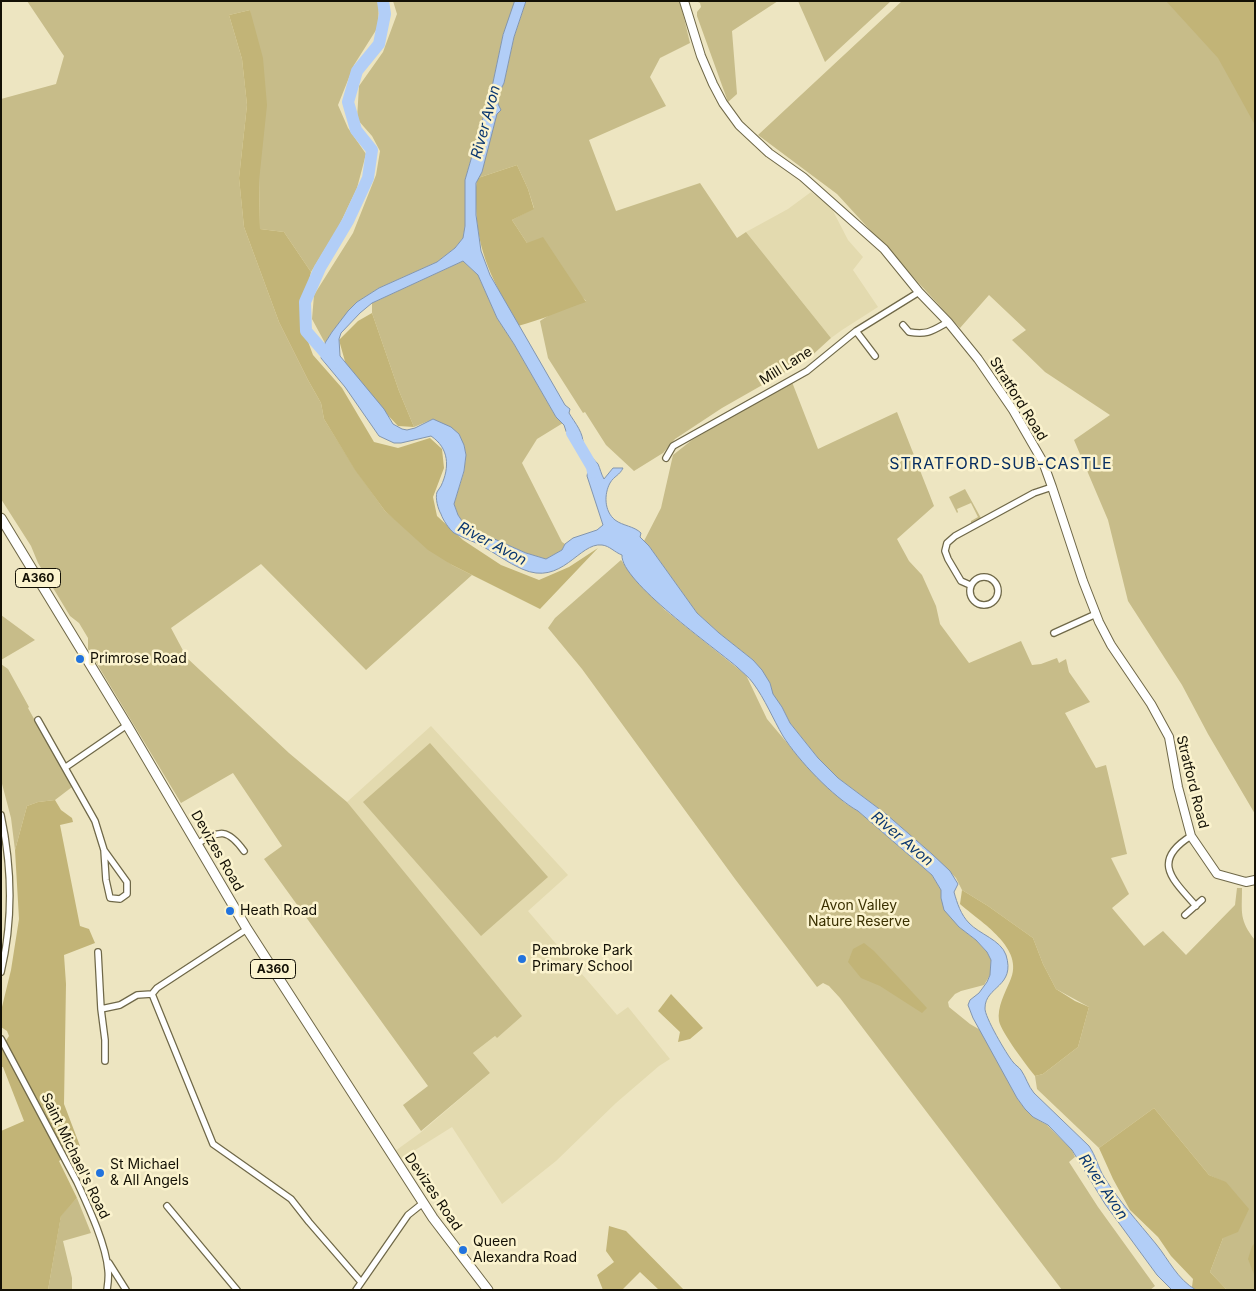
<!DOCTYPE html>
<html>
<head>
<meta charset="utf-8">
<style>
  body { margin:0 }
  #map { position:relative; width:1256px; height:1291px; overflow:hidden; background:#ede5c1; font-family:Inter,sans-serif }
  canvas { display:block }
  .frame { position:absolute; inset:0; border:2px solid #131005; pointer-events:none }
</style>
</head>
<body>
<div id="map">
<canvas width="1256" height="1291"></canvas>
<div class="frame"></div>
</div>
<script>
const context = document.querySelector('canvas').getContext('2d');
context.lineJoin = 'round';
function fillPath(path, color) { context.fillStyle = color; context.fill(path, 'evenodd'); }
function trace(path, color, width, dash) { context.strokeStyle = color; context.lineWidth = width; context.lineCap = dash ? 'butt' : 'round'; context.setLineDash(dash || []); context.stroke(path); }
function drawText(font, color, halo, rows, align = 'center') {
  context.font = font + ' Inter,sans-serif'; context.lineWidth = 5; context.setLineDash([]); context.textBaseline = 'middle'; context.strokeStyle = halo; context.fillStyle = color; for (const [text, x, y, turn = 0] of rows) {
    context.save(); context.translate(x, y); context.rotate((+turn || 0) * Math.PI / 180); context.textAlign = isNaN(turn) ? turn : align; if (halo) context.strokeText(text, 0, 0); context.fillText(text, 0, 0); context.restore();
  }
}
fillPath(new Path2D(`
  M811,192L831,207L848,240L863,257L853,270L878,307L842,330L831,338L746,232L788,209Z
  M431,726L568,875L528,911L617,1015L628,1007L670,1059L659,1066L616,1103L556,1161L502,1204L452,1127L396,1162L391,1154L420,1133L490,1073L473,1053L495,1036L497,1038L347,802Z`), '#e3daaf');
fillPath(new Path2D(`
  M27,1H379L378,27L354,65L338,105L348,128L366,154L357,188L338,228L311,272L284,232L260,229L259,181L250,10L229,15L242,59L247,105L239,178L244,227L279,322L308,380L321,403L324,419L355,469L385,511L452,565L472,575L366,670L261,564L171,628L187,658L289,753L347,802L522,1016L497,1038L495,1036L473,1053L490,1073L421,1131L403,1105L428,1086L264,859L282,846L233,773L181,803L88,649V638L79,623L70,616L38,563L31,546L1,499V99L56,84L64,56Z
  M393,1H515L503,35L492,87L465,180V226L463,238L455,248L437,262L379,288L357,302L332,332L325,343L312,319L314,295L353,233L376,175L380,151L372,136L357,119L359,86L383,52L397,14Z
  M526,1H680L690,43L660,58L650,77L666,106L589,140L616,211L700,183L737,238L746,232L831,338L808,359L722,408L675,439L663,453L634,471L606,445L585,412L583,413L548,358L540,321L551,314L586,301L527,243L512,220L534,208L528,189L517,165L478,178L482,172L498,104L499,93L504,83L514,37Z
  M696,1H778L732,31L737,94L728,102L697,16V12L701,7L700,3Z
  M798,1H891L825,62Z
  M902,1H1255V814L1208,734L1182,685L1128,601L1108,520L1074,440L1110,415L1045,372L1012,340L1026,330L989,295L960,328L837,194L758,135Z
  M463,261L478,275L497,318L514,344L556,417L563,423L537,439L522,463L562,542L565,544L562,550L546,559L526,553L474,530L464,524L458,515L454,504L464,472L466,455L464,445L433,419L414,427L399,391L372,313V303Z
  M792,382L818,449L897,412L934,506L897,539L909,561L922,575L936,606L940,624L969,663L1021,641L1032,665L1041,664L1057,658L1059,663L1066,659L1069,672L1090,702L1065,713L1096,768L1106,765L1127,854L1111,858L1129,894L1112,908L1144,946L1163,931L1186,955L1235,905L1237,888H1242C1242,913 1239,920 1255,940V1290H1227L1210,1272L1223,1238L1226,1183L1209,1175L1154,1108L1099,1148L1037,1089L1035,1076L1043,1074L1078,1047L1089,1007L1056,989L1043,964L1033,938L988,906L962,890L956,878L932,854L886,814L838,778L818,758L790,723L782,707L772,694L770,683L753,660L719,633L697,613L649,546L644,541L661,508L673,455L692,440Z
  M965,489L982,520L971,525V521L978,517L971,503L957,509L958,512L957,513L949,497Z
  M621,560L636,580L665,610L746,675L767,719L799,757L845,803L858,811L932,875L941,890V898L959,927L976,940L987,952L991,960L990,975L984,985L961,991L955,994L948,1002L949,1007L970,1024L982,1031L1017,1098L1025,1109L1033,1117L1047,1125L1072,1150L1075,1157L1069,1162L1098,1207L1155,1286L1150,1290H1062L840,998L829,986L823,983L817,987L735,879L582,669L548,628L555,618Z
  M1,615L35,640L1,660Z
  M1,664L8,669L29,707L28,708L72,787L55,800L38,802L27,806L15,850L11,818L1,780Z
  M430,743L548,877L481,936L363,802Z
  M77,1198L91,1233L63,1241L72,1278V1290H48L61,1215Z`), '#c7bc89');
fillPath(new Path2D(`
  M1166,1H1255V125L1218,58Z
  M250,10L263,58L267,105L259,181L260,229L284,232L311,272L300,320L313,355L342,388L374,442L398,448L430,438L442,449L444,468L433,497L437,516L463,540L501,565L539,580L569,567L598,548L540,609L452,565L428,550L385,511L355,470L324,419L321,403L308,380L279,322L244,227L239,178L247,105L242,59L229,15Z
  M517,165L528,189L534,209L512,220L527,243L543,237L586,302C563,310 541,320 518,326C494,282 476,253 476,201C476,194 475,186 478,178Z
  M372,313L399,391L414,427L398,426L371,397L346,365L339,340L358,321Z
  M55,800L61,810L72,818L73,822L60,825L80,926L89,929L95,943L64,955L66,984L64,1104L80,1146L59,1161L77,1198L61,1216L48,1290H1V1131L24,1121L3,1067H1V1048L9,1036L7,1031L1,1027V1011L11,970L19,919L15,850L27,806L38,802Z
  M962,890L988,906L1033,938L1043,964L1056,989L1075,1001L1089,1007L1078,1047L1043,1074L1035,1076C1027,1066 1001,1032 999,1021C997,1007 1005,993 1010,981C1026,948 980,922 960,904Z
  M864,943L874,951L927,1008L922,1013L880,986L861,978L848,962L853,949Z
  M671,994L703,1028L690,1039L678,1042L680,1032L658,1011Z
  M1154,1108L1209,1175L1226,1182L1249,1209L1238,1232L1223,1238L1210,1272L1227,1290H1196L1192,1287L1193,1279L1171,1256L1158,1237L1130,1210L1113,1179L1099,1148Z
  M609,1226L626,1231L684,1290H659L640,1272L622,1290H603L597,1275L614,1262L606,1251Z
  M1255,1243V1277L1248,1259L1252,1246Z`), '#c2b477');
const water = new Path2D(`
  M515,1H526L514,37L504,83L499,93L498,104L501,110L497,114L482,172L476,183V215L481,251L490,275L565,405L570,409L569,413C575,423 584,433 583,445L580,447L567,434L564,425L556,417L514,344L497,318L478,275L463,261L372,303L360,313L341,333L339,339L340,356L384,409L393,424L402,429L407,430L415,428L433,419L451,427L459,434L464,445L466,455L464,471L454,504L458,515L464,524L474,530L526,553L546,559L562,550L565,544L573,538L597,530L603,525L587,476L589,465L584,457L590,454C592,459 595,460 598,464C600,468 601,474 604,479L613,468H623C620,475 614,476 610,483C604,494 604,511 615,520C623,526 634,526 641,533L640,537L649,546L697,613L719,633L753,660L762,670L770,683L773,694L782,707L790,723L818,758L838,778L886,814L932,854L950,871L958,884L954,892C957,903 961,915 969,923C979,934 1001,940 1006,955C1016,987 985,986 985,1008C984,1016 1007,1055 1013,1062C1015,1065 1019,1067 1021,1070C1026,1077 1028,1086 1034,1093L1089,1146C1096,1156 1098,1167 1104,1177C1119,1201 1138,1222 1156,1244C1169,1260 1177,1279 1196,1290H1172L1157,1275L1105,1204L1072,1150L1048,1125L1033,1117L1025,1109L1017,1098L973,1018L968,1005L970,1000L979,993L987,982L990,975L991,960L987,952L976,940L959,927L944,910L941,898V890L932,875L858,811C833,797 798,760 783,736C773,719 765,699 753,683C749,677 742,672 737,667C715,648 620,581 622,555C614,552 610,546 602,545C579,542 562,587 522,569C508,563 495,553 482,546C473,541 463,538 454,533C449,529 443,520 441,514C438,509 435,498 437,492C438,490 440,488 441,486C450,467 449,448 431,436L401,443H394L379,436L345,387L321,358L325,343L332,332L348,311L357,302L379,288L437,262L455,248L463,238L465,226V180L492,87L503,35Z`);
fillPath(water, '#b2cef7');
trace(water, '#8295ae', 1);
trace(new Path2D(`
  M334,363L306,331L305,302L320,268L348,221L368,178L372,150L356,130L348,102L357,71L379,44L385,14L383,1
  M572,433L592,467L593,472`), '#b2cef7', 12);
const minor = new Path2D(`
  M903,325L909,332C928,335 932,331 948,322
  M856,331L875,356
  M666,458L673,446L807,371L856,331L919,292
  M970 591a14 14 0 1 1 28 0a14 14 0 1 1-28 0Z
  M970,585L961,581L948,559L945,551L947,543L955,536L1034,493L1052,487
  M1054,633L1096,614
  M38,720L95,821L104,850L106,880L110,898L120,899L127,894V882L104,850
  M66,767L127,725
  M1,815C12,867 13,921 1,972
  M1191,836C1151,861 1172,879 1196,906
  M197,844C220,829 228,829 244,851
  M1185,915L1202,900
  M247,929L157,988L152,994L213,1144L291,1199L309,1222L361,1282
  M98,952L101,1009L105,1040V1061
  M101,1009L120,1005L137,995L152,994
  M1,1039L77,1182C88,1206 106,1244 108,1270C109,1277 108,1283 107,1290
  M167,1206L237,1290
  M109,1263L126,1290
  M356,1290L408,1215L423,1203`);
const tertiary = new Path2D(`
  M684,1L701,56L713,84L723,103L739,125L769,153L803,177L884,249L919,292L948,322L978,359L1013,410L1043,462L1052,487L1083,581L1099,622L1111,645L1151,704L1169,737L1178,787L1191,836L1217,874L1246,882L1255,880`);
const primary = new Path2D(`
  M1,518L127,725L247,929L433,1218L488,1290`);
trace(minor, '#6f6848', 8);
trace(tertiary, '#6f6848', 10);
trace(primary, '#6f6848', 11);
trace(minor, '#fff', 5.5);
trace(tertiary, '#fff', 8);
trace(primary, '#fff', 9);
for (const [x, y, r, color] of [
  [80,659,5,"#2273de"],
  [230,911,5,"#2273de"],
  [522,959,5,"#2273de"],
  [100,1173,5,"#2273de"],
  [463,1250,5,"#2273de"]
]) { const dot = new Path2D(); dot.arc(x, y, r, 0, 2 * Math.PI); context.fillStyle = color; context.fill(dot); trace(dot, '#fbf3ce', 2); }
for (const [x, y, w] of [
  [38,578,45],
  [273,969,45]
]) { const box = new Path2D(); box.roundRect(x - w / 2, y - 9.5, w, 19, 4); context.fillStyle = '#fbf3ce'; context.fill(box); trace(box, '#131005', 1); }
drawText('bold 12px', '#131005', null, [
  ["A360",38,578],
  ["A360",273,969]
]);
drawText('14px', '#131005', '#fbf3ce', [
  ["Mill Lane",786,366,-32],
  ["Stratford Road",1018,399,58],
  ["Stratford Road",1192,782,76],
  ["Devizes Road",217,851,60],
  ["Saint Michael's Road",75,1156,64],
  ["Devizes Road",433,1192,56]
]);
drawText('14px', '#131005', '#fbf3ce', [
  ["Primrose Road",90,659],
  ["Heath Road",240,911],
  ["Pembroke Park",532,951],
  ["Primary School",532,967],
  ["St Michael",110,1165],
  ["& All Angels",110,1181],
  ["Queen",473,1242],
  ["Alexandra Road",473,1258]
], 'left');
drawText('14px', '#3a3000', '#fbf3ce', [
  ["Avon Valley",859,906],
  ["Nature Reserve",859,922]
]);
drawText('italic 15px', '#0a3771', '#fbf3ce', [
  ["River Avon",486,122,-75],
  ["River Avon",492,544,28],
  ["River Avon",902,839,40],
  ["River Avon",1103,1187,56]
]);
context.letterSpacing = '1px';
drawText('16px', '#072e61', '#fbf3ce', [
  ["STRATFORD-SUB-CASTLE",1001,464]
]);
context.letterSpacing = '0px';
</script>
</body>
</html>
